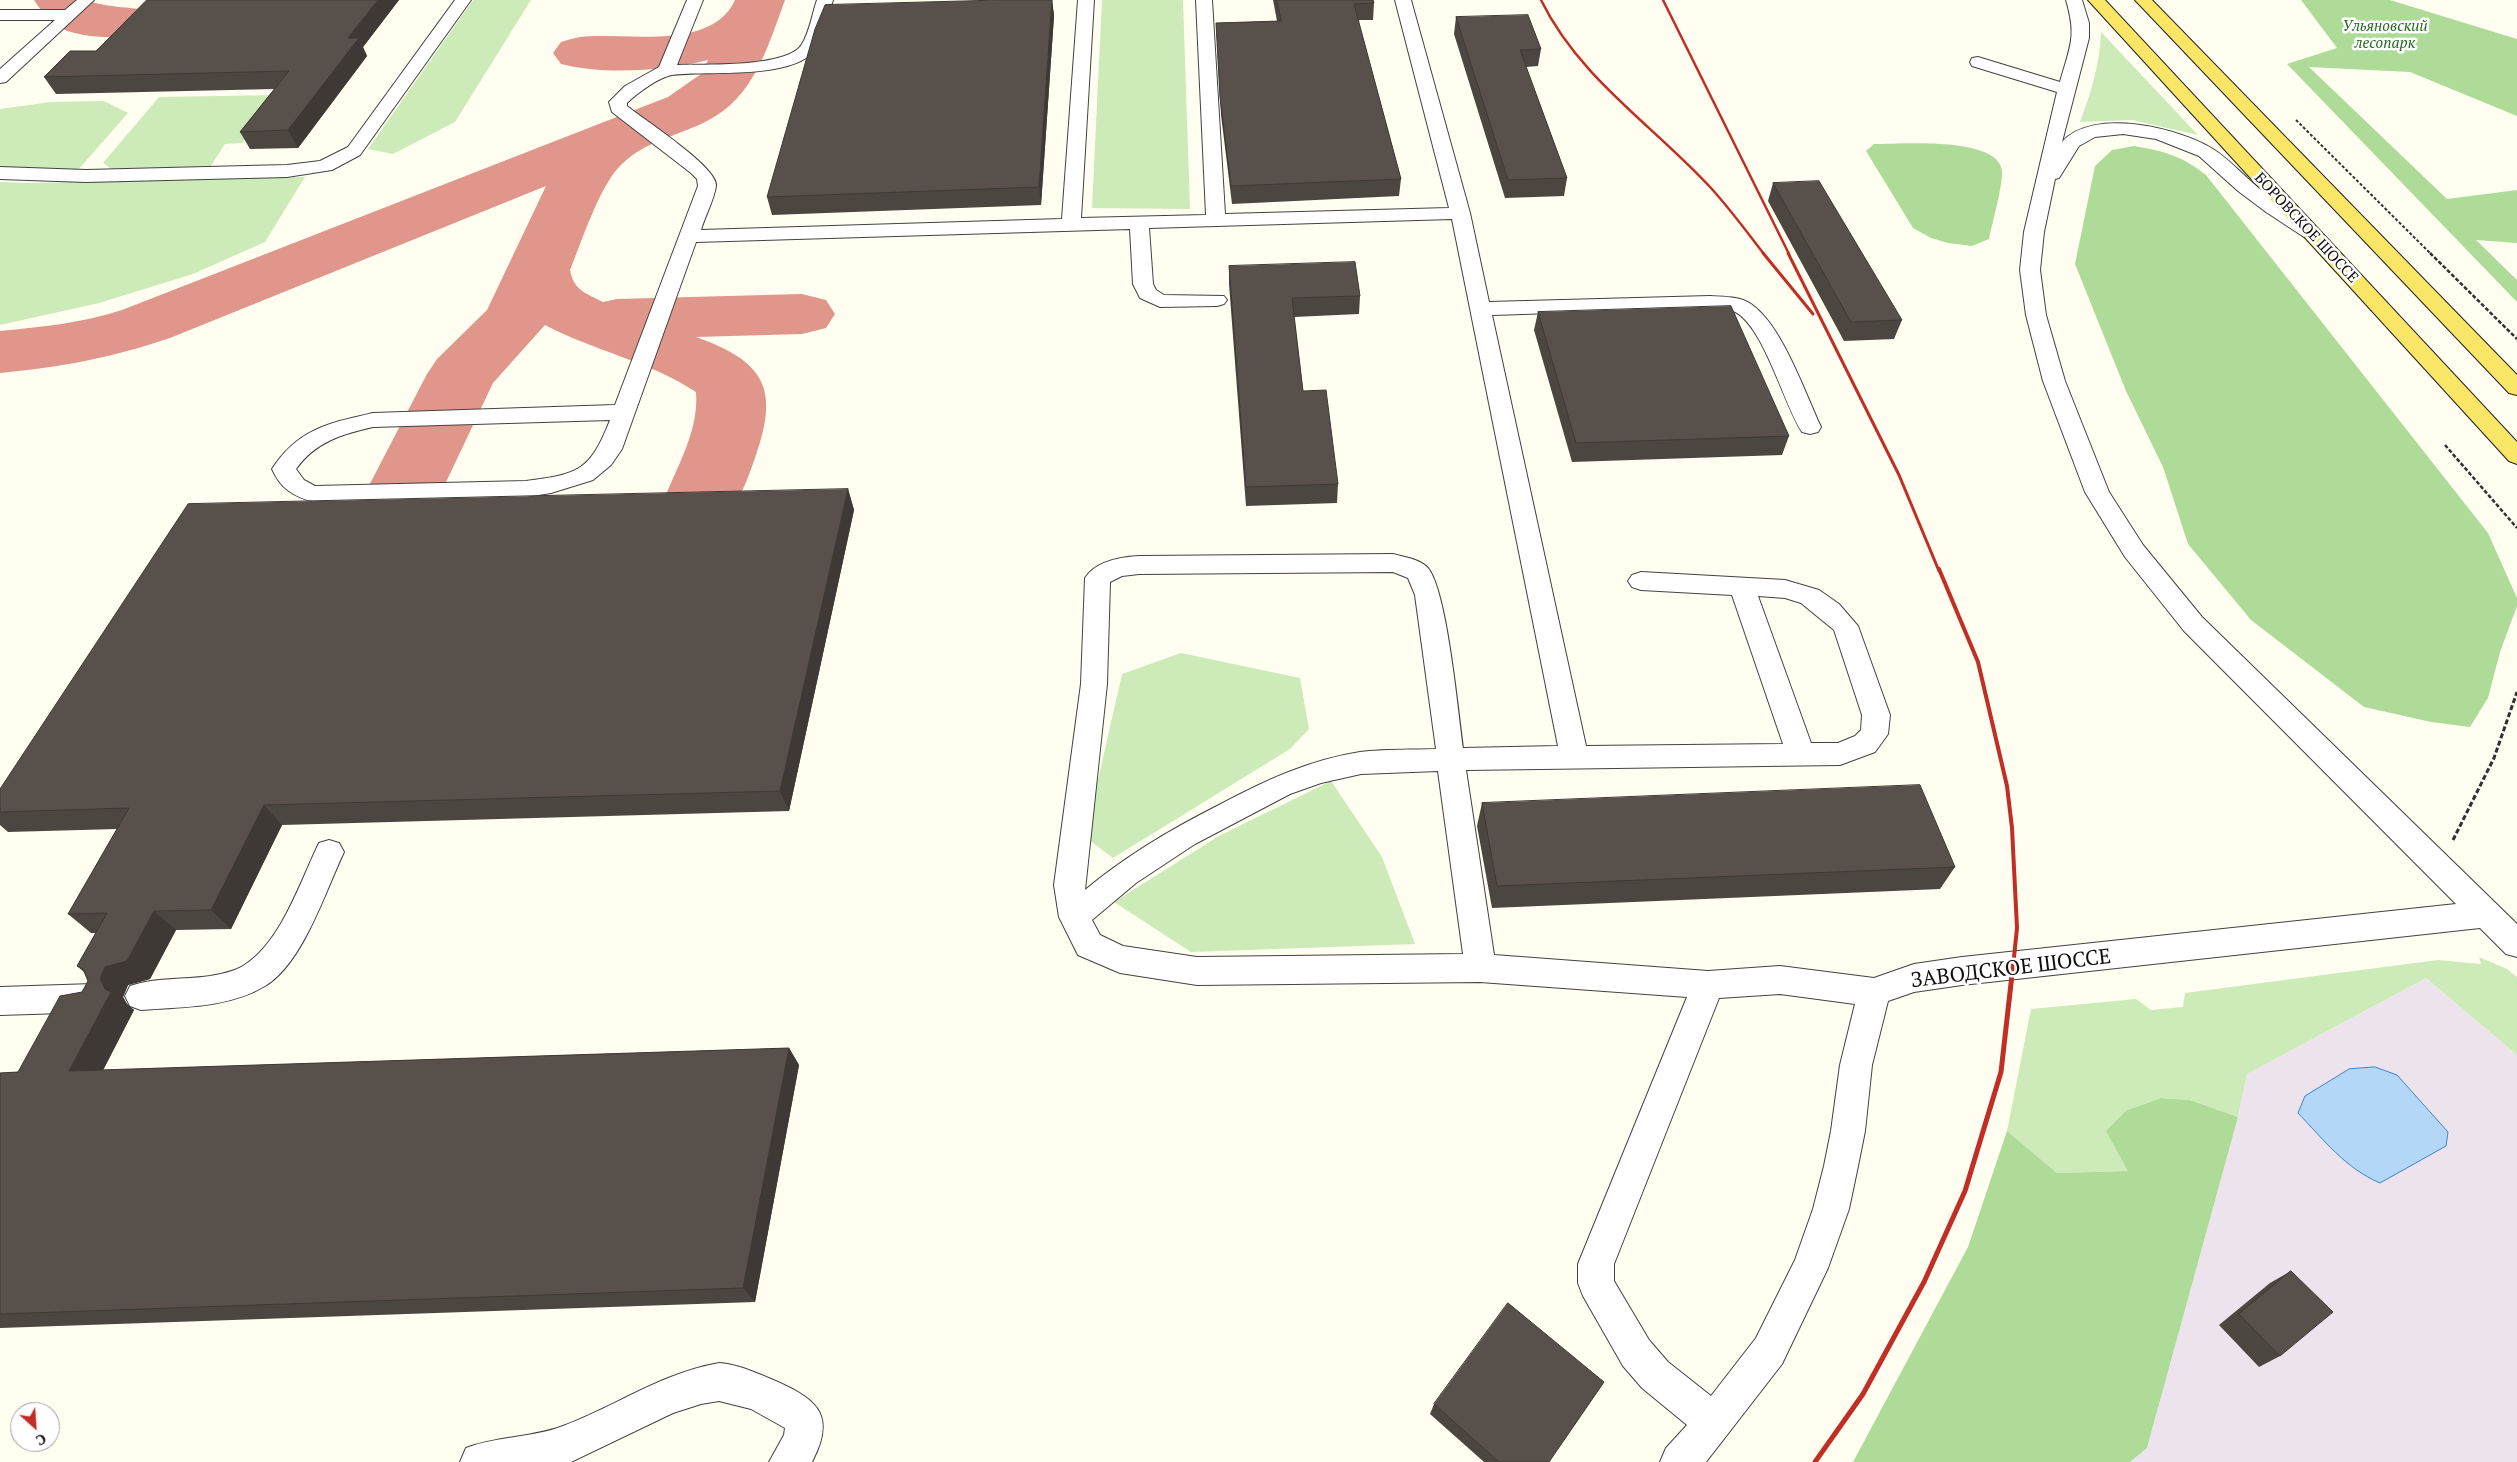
<!DOCTYPE html>
<html>
<head>
<meta charset="utf-8">
<style>
  body { margin:0 }
  #map { position:relative; width:2517px; height:1462px; overflow:hidden; background:#fffef1; font-family:"PT Serif",serif }
  canvas { display:block }
  .north { position:absolute; left:10px; top:1402px; width:50px; height:50px; box-sizing:border-box; background:#fff; border:1px solid #9f9f9f; border-radius:50%; rotate:154deg; font-size:14px; font-weight:700; line-height:20px; text-align:center; color:#0f0f0f }
  .north::after { content:''; display:block; margin:auto; width:18px; height:22px; background:#c12e25; clip-path:polygon(50% 0,100% 100%,50% 72%,0 100%) }
</style>
</head>
<body>
<div id="map">
<canvas width="2517" height="1462"></canvas>
<div class="north">С</div>
</div>
<script>
const context = document.querySelector('canvas').getContext('2d');
context.lineJoin = 'round';
function fillPath(path, color) { context.fillStyle = color; context.fill(path, 'evenodd'); }
function trace(path, color, width, dash) { context.strokeStyle = color; context.lineWidth = width; context.lineCap = dash ? 'butt' : 'round'; context.setLineDash(dash || []); context.stroke(path); }
function drawText(font, color, halo, rows, align = 'center') {
  context.font = font + ' "PT Serif",serif'; context.lineWidth = 5; context.setLineDash([]); context.textBaseline = 'middle'; context.strokeStyle = halo; context.fillStyle = color; for (const [text, x, y, turn = 0] of rows) {
    context.save(); context.translate(x, y); context.rotate((+turn || 0) * Math.PI / 180); context.textAlign = isNaN(turn) ? turn : align; if (halo) context.strokeText(text, 0, 0); context.fillText(text, 0, 0); context.restore();
  }
}
fillPath(new Path2D(`
  M2426,978L2517,1055V1462H2130L2147,1448L2238,1117L2247,1074Z`), '#ede3ed');
fillPath(new Path2D(`
  M473,0H531L455,122L393,154L368,149Z
  M1102,0H1183L1190,209L1092,208Z
  M2101,32L2198,135L2132,120L2080,122C2091,92 2100,64 2101,32Z
  M279,95L242,143L225,144L210,167L113,170L103,163L159,97Z
  M104,101L128,113L78,170L0,169V109L51,102Z
  M305,177L265,242L193,274L99,303L0,325V182L28,183Z
  M1181,653L1300,678L1309,729L1290,749L1113,858L1085,837L1122,674Z
  M1331,781L1382,857L1415,944L1191,952L1114,902L1219,836Z
  M2479,957L2507,969L2517,977V1055L2426,978L2247,1074L2238,1117L2190,1100L2161,1098L2127,1110L2128,1171L2057,1173L2007,1131L2031,1009L2136,999L2151,1010L2183,1007L2185,993L2438,960L2481,964Z`), '#cdeab9');
fillPath(new Path2D(`
  M2301,0H2390L2517,39V116L2410,72L2309,67L2447,199L2517,190V243L2476,240L2517,280V302L2287,64L2337,48Z
  M1874,144C1900,144 1999,136 2002,171C2003,185 1992,224 1989,239L1972,246L1948,243L1931,238L1913,228L1866,151Z
  M2134,146C2164,151 2182,156 2206,175L2488,533L2517,598V606L2500,652L2488,698L2470,727L2431,722L2364,707L2251,620L2188,544L2163,467L2126,391L2075,264L2095,166L2112,150Z
  M2161,1098L2190,1100L2238,1117L2147,1448L2130,1462H1853L1968,1247L2007,1131L2057,1173L2128,1171L2106,1131L2127,1110Z`), '#afdb99');
const water = new Path2D(`
  M2375,1067L2397,1075L2448,1132L2446,1146L2380,1183C2345,1168 2324,1140 2298,1113L2305,1096L2349,1069Z`);
fillPath(water, '#b5d7f7');
trace(water, '#3b84ce', 1);
fillPath(new Path2D(`
  M34,0H89C97,7 135,7 149,11L157,22L149,33C125,39 80,40 57,26C48,20 40,9 34,0Z
  M735,0H785C768,46 754,98 707,121C678,136 645,141 622,164C600,184 582,241 570,270C574,291 586,293 603,302L617,299L802,294L826,300L835,314L826,328L802,334L696,337C763,361 780,387 756,455C749,476 741,496 730,515L703,522L676,515L665,497C679,463 699,429 696,392C649,361 594,351 545,325L493,383L438,499L427,517L400,525L373,517L362,499L427,374L437,359L487,310L546,186L170,338C110,358 63,367 0,373V331C42,327 82,323 122,310L668,97L701,74L708,60C665,71 604,75 561,64L553,53L561,42C567,40 574,38 580,37C624,32 712,52 735,0Z`), '#e0968b');
const minor = new Path2D(`
  M77,0H94L6,82L0,83V69L55,20H0V10H65Z
  M455,0H471L360,155L332,170L287,177L86,182L0,179V167L86,170L287,165L320,161L348,147Z
  M687,0H703L677,65C703,64 789,68 802,44C810,31 812,14 817,0H833C828,15 825,34 817,47C797,81 707,70 672,75C659,77 636,94 627,103V106C643,119 719,168 716,186C714,200 705,216 701,230L1062,219L1078,0H1094L1081,218L1206,215L1196,0H1212L1225,214L1449,208L1395,0H1411L1470,213L1489,302L1710,296C1723,297 1740,296 1751,304C1782,325 1805,393 1821,427L1818,432L1810,434L1802,432C1784,405 1763,323 1733,311C1726,308 1717,309 1710,308L1492,315L1586,746L1783,744L1732,595L1641,590L1632,587L1628,581L1632,575L1641,572L1785,580L1819,590L1839,604L1858,626L1890,715L1888,734L1875,752L1840,765L1466,770L1494,955L1708,971L1780,966L1874,978L1914,964L1962,957L2456,904L2184,631L2125,557L2085,492L2043,381L2026,315L2020,270L2024,232L2057,92L1972,66L1970,62L1972,58L1978,57L2060,82C2070,46 2077,37 2066,0H2082L2089,23V38L2062,142C2093,107 2179,128 2213,149C2232,161 2247,180 2265,193C2281,204 2311,218 2321,233L2318,237H2304L2266,212L2238,191L2199,156L2156,139L2123,134L2095,137L2079,146L2059,178L2055,179L2044,232L2040,270L2046,315L2065,381L2109,492L2143,545L2202,617L2517,924V957L2506,954L2480,928L1962,985L1914,992L1888,1001L1872,1065L1865,1131L1858,1166L1849,1209L1828,1268L1782,1364L1706,1462H1660L1666,1448L1687,1425L1642,1388L1623,1366L1583,1296L1578,1283V1264L1687,997L1480,982L1197,985L1120,973L1078,955L1059,917L1054,885L1081,684L1085,578C1096,561 1121,557 1139,556L1393,554C1404,557 1420,559 1428,568C1447,591 1458,712 1463,748L1558,746L1452,219L1149,228L1153,284L1156,290L1164,295L1224,296L1227,300L1224,304L1217,306L1160,307L1140,298L1133,284L1130,229L696,242L622,449L611,465L593,480L551,493L526,497L314,502C293,496 281,489 272,469C298,429 329,423 373,413L615,405L698,186L697,179L691,173L612,112L609,102L625,86L659,67ZM610,420C590,471 579,474 526,481L315,486L304,480L296,469C315,442 342,434 373,427ZM1393,572L1408,578L1415,595L1436,749C1411,750 1384,749 1360,752C1309,760 1264,781 1219,805C1171,829 1126,856 1085,890L1107,684L1110,582L1122,576L1139,574ZM1758,596L1785,598L1801,603L1834,630L1862,715L1861,730L1855,736L1838,743H1811ZM1438,771L1463,954L1197,957L1123,946L1100,935L1092,920L1136,883L1195,844L1290,794L1321,783L1361,774ZM1780,994L1855,1004L1840,1065L1831,1131L1824,1166L1813,1209L1795,1260L1756,1338L1711,1396L1668,1362L1649,1340L1614,1281V1264L1719,998Z
  M329,840L339,843L344,852C325,892 303,963 265,986C229,1008 181,1007 141,1010L130,1006L125,996L130,986C155,977 184,980 210,976C221,974 233,972 243,966C281,943 300,882 319,843Z
  M94,984L105,988L110,998L105,1008L94,1012L0,1015V987Z
  M719,1363C737,1364 754,1372 771,1379C815,1398 838,1413 812,1462H769L784,1435L785,1428L751,1409L719,1401L701,1404L673,1413L571,1462H460L466,1448C497,1436 532,1438 563,1426C616,1406 662,1373 719,1363Z`);
const major = new Path2D(`
  M2088,0H2105L2517,442V464L2509,461Z
  M2135,0H2152L2517,375V395L2509,393Z`);
trace(minor, '#424242', 2);
trace(major, '#202020', 2);
trace(new Path2D(`
  M2296,120L2431,254`), '#313131', 2, [3, 2]);
trace(new Path2D(`
  M2430,253L2517,339
  M2445,445L2517,528`), '#313131', 2.5, [4, 2]);
trace(new Path2D(`
  M2453,840L2494,758L2517,692`), '#313131', 3, [5, 2.5]);
fillPath(minor, '#fff');
fillPath(major, '#f9e566');
trace(new Path2D(`
  M1541,0C1579,78 1654,126 1711,188C1730,209 1747,232 1764,254
  M1663,0L1789,254`), '#c12e25', 2.5);
trace(new Path2D(`
  M1763,253L1813,314
  M1788,253L1899,475L1939,571`), '#c12e25', 3);
trace(new Path2D(`
  M1939,569L1978,662L2007,786L2012,828L2017,928L2013,967`), '#c12e25', 4);
trace(new Path2D(`
  M1815,1462L1863,1394L1924,1282L1965,1191L2001,1072L2013,966`), '#c12e25', 5);
fillPath(new Path2D(`
  M147,0H399L363,47L367,56L298,148L250,149L240,132L274,89L56,94L44,77L96,51Z
  M1052,0L1054,16L1041,205L772,215L767,197Z
  M1273,0H1373L1374,3L1373,20H1358L1401,179L1399,196L1232,204L1221,115L1216,23L1277,21Z
  M1456,17L1541,49L1538,66L1526,67L1567,178L1564,196L1505,198L1454,34Z
  M1773,183L1902,320L1894,339L1844,341L1768,201Z
  M1229,266L1360,296L1359,314L1294,317L1303,391L1338,484L1337,503L1246,506L1229,284Z
  M1538,312L1789,436L1782,455L1572,462L1534,330Z
  M848,489L854,510L789,811L282,825L231,929L176,930L150,979L128,985L123,997L127,1004L134,1010L103,1070L789,1048L799,1065L755,1302L0,1328V1073L18,1072L82,992L88,981L84,972L77,966L96,933H91L68,914L117,829L8,832L0,825V789Z
  M1482,803L1955,867L1940,889L1492,908L1477,826Z
  M2291,1271L2280,1356L2259,1367L2219,1325L2270,1283Z
  M1434,1404L1549,1462H1484L1430,1414Z`), '#4c4640');
fillPath(new Path2D(`
  M378,0H399L363,47L367,56L298,148L288,130L348,38Z
  M1052,0L1054,16L1041,205L1039,187Z
  M848,489L854,510L789,811L780,791Z
  M264,805L282,825L231,929L211,910Z
  M154,911L176,930L150,979L128,985L123,997L127,1004L134,1010L94,1088L69,1071L105,989L100,979L105,967Z
  M789,1048L799,1065L755,1302L743,1288Z`), '#3e3934');
const building = new Path2D(`
  M147,0H378L348,38H359L288,130L240,132L289,71L44,77L70,51H96Z
  M1001,0H1052L1039,187L767,197L815,29L825,5Z
  M1277,0H1373L1374,3L1354,4L1401,179L1231,186L1220,97L1216,23L1281,21Z
  M1528,15L1541,49L1520,50L1567,178L1508,180L1456,17Z
  M1819,181L1902,320L1851,322L1773,183Z
  M1355,262L1360,296L1292,298L1303,391L1326,390L1338,484L1246,487L1229,266Z
  M1731,306L1789,436L1576,443L1538,312Z
  M848,489L780,791L264,805L211,910L154,911L127,961L105,967L100,979L105,989L111,992L69,1071L789,1048L743,1288L0,1314V1073L18,1072L60,996L82,992L88,981L83,969L77,966L107,913L68,914L129,808L0,812V789L188,504Z
  M1920,785L1955,867L1497,886L1482,803Z
  M2291,1271L2333,1312L2280,1356L2239,1314Z
  M1508,1303L1604,1382L1549,1462H1499L1434,1404Z`);
fillPath(building, '#58514b');
trace(building, '#3e3934', 1);
drawText('italic 15px', '#25681e', '#fff', [
  ["Ульяновский",2385,27],
  ["лесопарк",2385,44]
]);
drawText('15px', '#0f0f0f', '#fff', [
  ["БОРОВСКОЕ ШОССЕ",2306,228,47]
]);
drawText('21px', '#0f0f0f', '#fff', [
  ["ЗАВОДСКОЕ ШОССЕ",2011,969,-7]
]);
</script>
</body>
</html>
